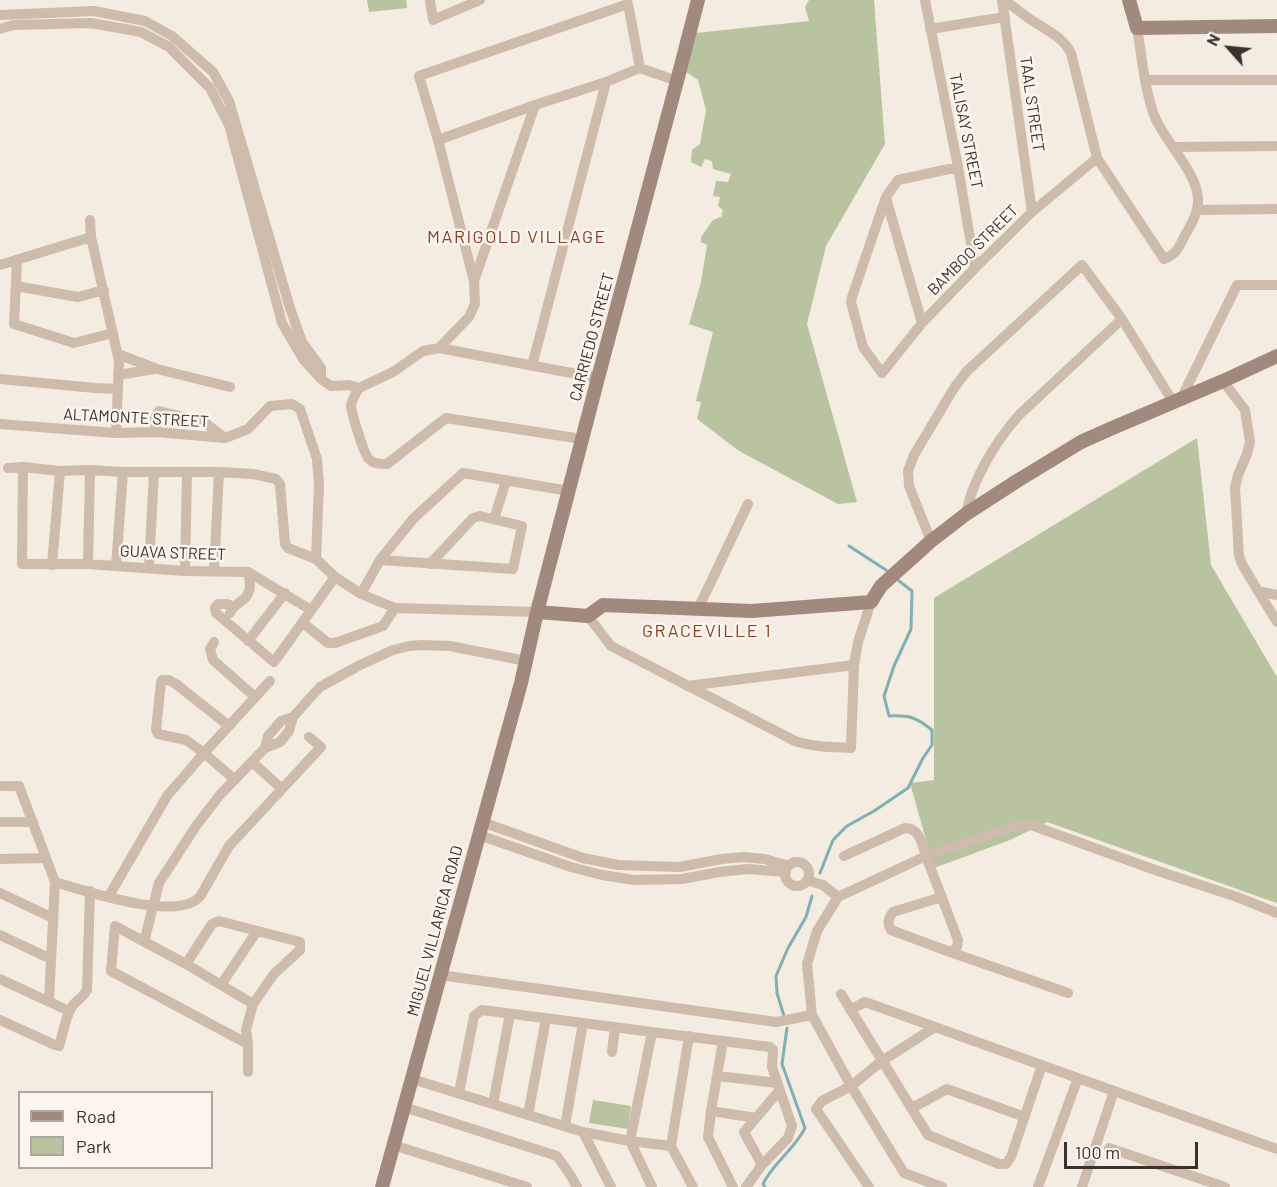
<!DOCTYPE html>
<html>
<head>
<meta charset="utf-8">
<style>
  body { margin:0 }
  #map { position:relative; width:1277px; height:1187px; overflow:hidden; background:#f4ebe1; font-family:Barlow,sans-serif }
  canvas { display:block }
  .legend { position:absolute; left:18px; top:1091px; width:195px; height:78px; box-sizing:border-box; background:#fbf5ee; border:2px solid #aea6a0; margin:0; padding:8px 10px; list-style:none; font-size:18px; color:#3b302b }
  .legend li { display:flex; align-items:center; gap:12px; height:30px }
  .legend b { width:30px; border:2px solid #aea6a0 }
  .north { position:absolute; left:1199px; top:18px; width:60px; height:60px; -webkit-text-stroke:4px #fbf5ee; paint-order:stroke; rotate:297deg; font-size:16px; font-weight:700; line-height:24px; text-align:center; color:#3b302b }
  .north::after { content:''; display:block; margin:auto; width:21px; height:27px; background:#3b302b; clip-path:polygon(50% 0,100% 100%,50% 72%,0 100%) }
  .scale { position:absolute; left:1064px; top:1142px; width:134px; height:27px; box-sizing:border-box; border:3px solid #3b302b; border-top:0; padding-left:8px; font-size:18px; line-height:21px; white-space:nowrap; color:#3b302b; -webkit-text-stroke:4px #fbf5ee; paint-order:stroke }
</style>
</head>
<body>
<div id="map">
<canvas width="1277" height="1187"></canvas>
<ul class="legend">
<li><b style="height:8px;background:#a18a7d"></b>Road</li>
<li><b style="height:16px;background:#b8c4a0"></b>Park</li>
</ul>
<div class="north">N</div>
<div class="scale">100 m</div>
</div>
<script>
const context = document.querySelector('canvas').getContext('2d');
context.lineJoin = 'round';
function fillPath(path, color) { context.fillStyle = color; context.fill(path, 'evenodd'); }
function trace(path, color, width, dash) { context.strokeStyle = color; context.lineWidth = width; context.lineCap = dash ? 'butt' : 'round'; context.setLineDash(dash || []); context.stroke(path); }
function drawText(font, color, halo, rows, align = 'center') {
  context.font = font + ' Barlow,sans-serif'; context.lineWidth = 5; context.setLineDash([]); context.textBaseline = 'middle'; context.strokeStyle = halo; context.fillStyle = color; for (const [text, x, y, turn = 0] of rows) {
    context.save(); context.translate(x, y); context.rotate((+turn || 0) * Math.PI / 180); context.textAlign = isNaN(turn) ? turn : align; if (halo) context.strokeText(text, 0, 0); context.fillText(text, 0, 0); context.restore();
  }
}
fillPath(new Path2D(`
  M367,0H406L407,8L369,12Z
  M809,0H874L885,144L826,246L807,324L857,502L838,504L739,451L697,419L701,402L696,401L713,332L689,324L701,282L707,245L701,242V237L713,220L721,217L723,210L718,206L720,197L713,196L716,181L728,182L731,174L713,169L712,161L705,159L701,167L691,162L692,150L700,144L706,110L698,80L686,72L696,33L809,21L805,7Z
  M1197,438L1211,565L1277,677V903L1047,822L1010,840L934,868L910,783L934,780V598Z
  M593,1100L631,1106L628,1129L589,1123Z`), '#b8c4a0');
trace(new Path2D(`
  M849,546L886,570
  M820,873L833,840L847,826L874,811L908,788L923,758L932,745V730C916,717 909,715 889,716L884,696L894,666L911,629L912,591L899,581
  M784,1016L777,993L776,976L788,948L806,917L812,896
  M765,1187L763,1184C773,1163 794,1150 805,1128L782,1064L787,1028`), '#7fb0b2', 3);
trace(new Path2D(`
  M430,0L433,20L480,0
  M925,0L958,167L975,268
  M1002,0L1032,212
  M1005,0C1012,6 1020,12 1027,17C1043,29 1062,35 1071,53L1097,158L1164,259C1176,255 1180,246 1185,235C1191,225 1198,213 1198,201C1199,174 1164,141 1154,115C1144,87 1142,57 1137,28
  M0,15L94,11L145,21L172,36L213,72L229,101L290,308L302,342L321,368V379L331,386L349,385L359,388L393,372L423,351L439,348L598,378
  M0,29L13,25L91,23L141,32L169,47L210,88L229,125L282,323L303,359L321,379
  M930,29L1005,17
  M1146,80H1277
  M438,140L535,105L606,82L640,68L677,81
  M1173,147L1277,146
  M958,167L898,180L886,197L852,297L851,302L863,347L882,373L922,323L975,268L1032,212L1097,158
  M886,198L922,323
  M1197,210L1277,209
  M90,220L91,237L119,361L116,433
  M17,260L14,324L74,343L113,333
  M0,265L91,237
  M474,281L535,105
  M16,286L78,297L104,290
  M439,348L469,317L475,304L474,281L438,140L419,76L628,4L640,68
  M118,354L157,369L230,387
  M532,366L606,82
  M118,375L154,369
  M0,379L95,388L118,389
  M1223,381L1245,410L1250,442L1247,454L1238,475L1235,488L1239,556L1242,564L1258,591L1277,595
  M359,388C356,393 352,400 351,405C351,412 364,455 369,459C374,464 380,464 387,464L446,418L582,439
  M1181,399L1237,285H1277
  M0,424L116,433L156,432L225,438L248,429L270,406L292,404L300,409L317,459L319,485L316,559L335,577L361,594L395,608L537,612
  M156,432L155,417L159,411L204,422L225,438
  M23,467L22,564H88L185,571L248,572L311,610
  M8,468L23,467L60,471L90,470L123,472H219L253,474L276,479L280,484L285,544L288,548L316,559
  M966,514C972,480 996,441 1019,415L1122,319
  M494,519L506,481
  M931,541L909,486L908,471L914,455L954,388L967,371L1082,265L1122,319L1173,402
  M380,560L513,569L522,526L480,516L473,518L430,564
  M88,564L90,470
  M52,565L60,471
  M116,566L123,472
  M149,568L154,472
  M185,571L187,473
  M214,571L219,472
  M1258,591L1277,622
  M361,594L380,560L413,519L463,473L569,491
  M231,608L230,605L227,604H218L215,608L216,613L274,662L335,577
  M698,609L748,504
  M230,613C232,607 235,606 240,602C252,595 251,584 248,572
  M588,616L611,646L795,741C813,747 832,747 851,748L854,665L858,642L871,602
  M303,623L328,643H335L383,626L395,608
  M248,641L285,593
  M214,642L210,649L213,660L255,697
  M687,686L854,665
  M229,726L176,684L169,680H162L161,682L156,730L158,734L186,740L204,753L235,780
  M265,748L280,742L289,731L293,717L320,687L360,665L393,650L409,646L422,645L450,646L526,661
  M252,762L282,789
  M0,786H19L55,882L49,1001
  M0,822H33
  M482,822L583,858L618,865L679,867L722,859L743,857L765,859L789,866
  M479,835L571,867L602,875L634,880L682,879L719,872L748,869L786,872
  M844,856L905,828C920,828 922,844 926,856L838,897L817,931L807,964L812,1015L851,1086L904,1173L942,1187
  M0,859L46,858
  M785 874a12 12 0 1 1 24 0a12 12 0 1 1-24 0Z
  M807,880L823,885L838,897
  M55,882C83,890 181,924 201,895L229,846L321,747L309,737
  M0,893L53,918
  M109,896L167,796L204,753L270,681
  M942,897L893,912C888,919 887,923 891,930L950,952
  M0,935L51,959
  M144,942L159,883L196,826L219,796L265,748L268,736L281,721L293,717
  M186,964L212,924L219,921L300,942V950L274,974L253,1004L246,1030L248,1044V1072
  M440,975L776,1022L812,1015
  M0,979L69,1011
  M221,985L257,931
  M1068,993L950,952L957,948L958,940L926,856L1020,825H1031L1155,870L1237,897L1277,913
  M841,994L928,1135L999,1164H1006L1011,1157L1042,1065
  M850,1010L865,1002L1114,1091
  M0,1020L55,1045L59,1046C63,1034 65,1019 71,1008C75,1001 83,998 87,990L90,891
  M652,1032L770,1047L773,1050L772,1067L792,1126L788,1138L762,1165L746,1187
  M248,1044L111,971L115,926L186,964L253,1004
  M612,1052L615,1027
  M718,1076L777,1083
  M412,1079L583,1132L630,1141L671,1146L693,1187
  M459,1093L474,1016L482,1010L583,1023
  M493,1104L510,1014
  M404,1107L557,1156L571,1176L577,1187
  M912,1108L947,1089L1025,1117
  M711,1111L723,1041
  M528,1115L546,1019
  M565,1126L583,1023L652,1032L630,1141L652,1187
  M583,1132L611,1187
  M393,1145L527,1187
  M671,1146L689,1036
  M1109,1148L1225,1187
  M762,1165L744,1132L779,1091
  M733,1187L708,1137L711,1111L756,1118
  M869,1187L816,1109L822,1101L851,1086L882,1061L935,1027
  M1038,1187L1078,1078
  M1082,1187L1114,1091L1277,1149`), '#cdbbac', 10);
trace(new Path2D(`
  M1129,0L1137,28L1277,26
  M537,612L588,616L603,605L752,611L871,602L881,586L931,541L948,528L966,514L1017,481L1081,442L1110,429L1223,381L1277,356
  M382,1187L521,683L537,612L598,378L677,81L698,0`), '#a18a7d', 14);
drawText('16px', '#3b302b', '#fbf5ee', [
  ["TAAL STREET",1032,104,82],
  ["TALISAY STREET",966,131,79],
  ["BAMBOO STREET",973,250,-45],
  ["CARRIEDO STREET",592,337,-75],
  ["ALTAMONTE STREET",136,418,3],
  ["GUAVA STREET",173,553,2],
  ["MIGUEL VILLARICA ROAD",435,931,-75]
]);
context.letterSpacing = '1.5px';
drawText('18px', '#8c3b22', '#fbf5ee', [
  ["MARIGOLD VILLAGE",517,237],
  ["GRACEVILLE 1",707,631]
]);
context.letterSpacing = '0px';
</script>
</body>
</html>
